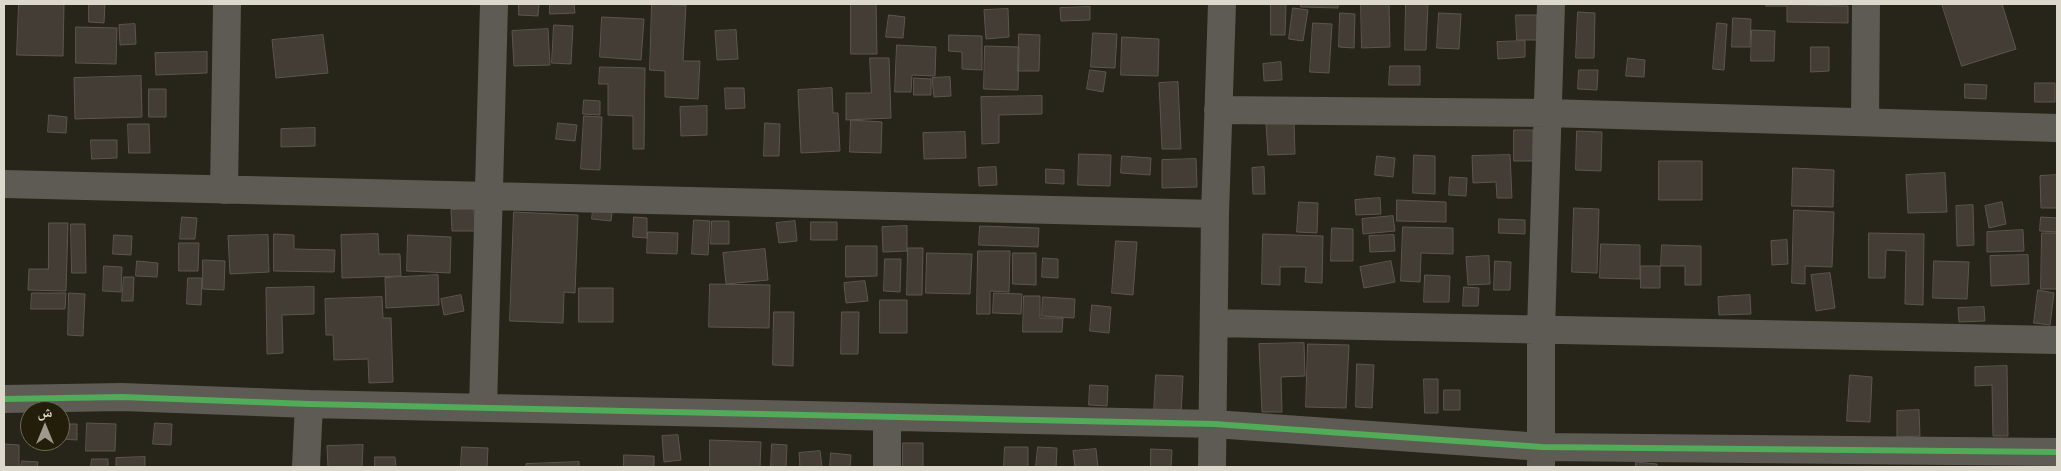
<!DOCTYPE html>
<html>
<head>
<meta charset="utf-8">
<style>
  body { margin:0 }
  #map { position:relative; width:2061px; height:471px; overflow:hidden; background:#272419; font-family:"Public Sans","Noto Naskh Arabic",sans-serif }
  canvas { display:block }
  .frame { position:absolute; inset:0; border:5px solid #dcd9cc; pointer-events:none }
  .north { position:absolute; left:20px; top:401px; width:50px; height:50px; box-sizing:border-box; background:#231e09; border:1px solid #6d6957; border-radius:50%; rotate:0deg; font-size:14px; font-weight:700; line-height:20px; text-align:center; color:#dcd9cc }
  .north::after { content:''; display:block; margin:auto; width:18px; height:22px; background:#9d9a8d; clip-path:polygon(50% 0,100% 100%,50% 72%,0 100%) }
</style>
</head>
<body>
<div id="map">
<canvas width="2061" height="471"></canvas>
<div class="frame"></div>
<div class="north">ش</div>
</div>
<script>
const context = document.querySelector('canvas').getContext('2d');
context.lineJoin = 'round';
function fillPath(path, color) { context.fillStyle = color; context.fill(path, 'evenodd'); }
function trace(path, color, width, dash) { context.strokeStyle = color; context.lineWidth = width; context.lineCap = dash ? 'butt' : 'round'; context.setLineDash(dash || []); context.stroke(path); }
const building = new Path2D(`
  M19,4H64L63,56L17,55Z
  M89,4H105L104,23L89,22Z
  M519,4H539L538,16L519,15Z
  M550,4H574L575,13L550,14Z
  M652,4L686,5L683,61H700L698,99L665,97V71L650,70Z
  M851,4H876L877,54H851Z
  M1271,4H1286L1285,35H1271Z
  M1301,4H1338V8L1301,7Z
  M1361,4H1389L1390,47L1362,48Z
  M1406,4H1428L1426,50H1405Z
  M1766,4L1848,6V23L1787,22V6H1766Z
  M1942,4H2002L2016,49L1962,66Z
  M1090,7V20L1061,21L1060,8Z
  M1293,8L1308,10L1303,41L1289,39Z
  M1008,9L1009,37L986,39L984,10Z
  M1578,12L1595,13L1594,58H1576Z
  M1340,13L1355,14L1354,48L1339,47Z
  M1439,13L1461,14L1459,49L1437,48Z
  M889,15L905,17L903,38L886,37Z
  M1516,15H1537V40H1517Z
  M602,17L644,19L641,60L600,57Z
  M1733,18L1751,19L1750,47H1732Z
  M1313,23L1332,24L1329,73L1310,72Z
  M1717,23L1727,24L1724,70L1713,69Z
  M135,24L136,44L120,45L119,25Z
  M554,25L573,26L571,64L552,63Z
  M76,27L117,28L116,64L76,63Z
  M548,29L550,65L514,66L512,31Z
  M736,30L738,59L717,60L715,31Z
  M1752,30L1775,31L1774,61H1751Z
  M1093,33L1117,34L1115,68L1091,67Z
  M1019,34L1040,35L1039,71H1018Z
  M323,35L328,73L276,78L272,40Z
  M949,35L982,36V70L962,69V52L949,51Z
  M1122,37L1159,39L1158,76L1121,75Z
  M1525,41V57L1498,59L1497,42Z
  M897,45L936,47L935,76L912,75L911,92H895Z
  M985,46L1019,47L1018,90L984,89Z
  M1811,47H1829V71L1811,72Z
  M207,52V73L156,75L155,53Z
  M870,58H889L891,118L846,120V93H871Z
  M1628,58L1645,60L1644,77L1626,76Z
  M1281,62L1282,80L1264,81L1263,64Z
  M1390,66H1420V85H1389Z
  M600,67L645,68L644,149H633V116L608,115V84H599Z
  M1090,70L1106,72L1103,92L1087,89Z
  M1579,70H1598L1597,90L1578,89Z
  M141,76L142,117L75,119L74,78Z
  M950,77L951,96L934,97L932,78Z
  M914,78L931,79V95H914Z
  M1178,82L1181,149H1162L1159,83Z
  M2035,83H2055V102H2035Z
  M1965,84L1987,85L1986,99L1965,98Z
  M725,88H744L745,108L726,109Z
  M832,88L833,113H838L840,151L801,153L798,90Z
  M149,89H166V117H149Z
  M1042,96V114L999,115V143L982,144L981,97Z
  M584,100L600,101V115L583,114Z
  M707,106V135L681,136L680,107Z
  M49,115L67,117L66,133L48,132Z
  M584,116L602,117L600,170L581,169Z
  M851,120L882,122L881,153L850,152Z
  M1294,122L1295,154L1268,155L1266,123Z
  M558,123L577,125L575,141L556,139Z
  M765,123L780,124L779,156H764Z
  M128,124H149L150,153H129Z
  M315,128V146L281,147V129Z
  M1514,130H1533V161H1514Z
  M1577,131L1602,132L1601,171L1576,170Z
  M965,132L966,158L924,159L923,133Z
  M91,140H117V158L92,159Z
  M1079,154L1111,155L1110,186L1078,185Z
  M1414,155L1435,156V194L1413,193Z
  M1510,155L1512,198H1497L1496,182L1473,183L1472,156Z
  M1122,156L1151,158L1150,175L1121,173Z
  M1377,156L1395,158L1393,177L1375,175Z
  M1196,159L1197,187L1162,188V160Z
  M1659,161H1702V200H1659Z
  M996,167L997,185L979,186L978,168Z
  M1264,167L1265,194H1253L1252,168Z
  M1793,168L1834,170L1833,207L1792,206Z
  M1046,169L1064,170V184L1046,183Z
  M1945,173L1947,212L1908,213L1906,175Z
  M2057,175V208H2041L2040,176Z
  M1450,177L1467,178L1466,196L1449,195Z
  M1380,198L1381,214L1356,215L1355,200Z
  M1397,200L1446,202V222L1397,221Z
  M594,201L613,203L611,221L592,219Z
  M1299,202L1318,203L1317,233L1297,232Z
  M2002,202L2006,224L1989,228L1985,206Z
  M1973,205L1974,245L1957,246L1956,206Z
  M1574,208L1599,209L1597,273L1572,272Z
  M474,209L475,231H452L451,210Z
  M1794,210L1834,212L1832,267L1805,266V284L1792,283Z
  M514,212L578,215L575,293L564,292L563,323L510,321Z
  M1393,216L1395,231L1363,234L1362,219Z
  M182,217L197,218L195,239H180Z
  M634,217L647,218V238L633,237Z
  M2041,217L2057,218V232L2040,231Z
  M1499,219L1525,220V234L1499,233Z
  M694,220L710,221L708,255L692,254Z
  M712,221H729V244H711Z
  M795,221L797,241L779,243L776,223Z
  M811,222H837V240H811Z
  M49,223H68L66,291L28,290L29,269H48Z
  M71,224H85L86,273H72Z
  M907,226V251L883,252L882,227Z
  M980,226L1039,228L1038,247L979,245Z
  M1403,227L1453,228V254L1421,253L1420,282L1401,281Z
  M1332,228L1353,229V261H1331Z
  M2023,230L2024,251L1987,252V232Z
  M648,232L678,233L677,254L647,253Z
  M1869,233L1924,234L1923,305L1905,304L1906,251L1886,250L1885,278H1869Z
  M2042,233H2057V289H2041Z
  M274,234L294,235V249L335,250L334,272L274,271Z
  M378,234L379,254H400L401,276L342,278L341,235Z
  M1263,234L1323,236L1322,283L1305,282L1306,267H1280V285L1262,284Z
  M114,235L132,236L131,255L113,254Z
  M268,235L269,272L230,274L228,236Z
  M408,235L451,237L450,273L407,271Z
  M1394,235L1395,251L1370,252L1369,236Z
  M1787,240L1788,264L1772,265L1771,241Z
  M1116,241L1137,242L1133,295L1112,293Z
  M179,243H199L198,271H179Z
  M1601,244L1640,245V279L1600,278Z
  M1662,245L1701,246V285H1685V266H1661Z
  M846,246H877V276L846,277Z
  M908,248H923L922,295H907Z
  M765,249L768,280L726,284L723,253Z
  M978,251H1010L1009,292L990,291V314H977Z
  M927,253L972,254L970,294L926,293Z
  M1013,253H1036V285L1013,284Z
  M2028,255L2029,284L1991,286L1990,256Z
  M1489,256L1490,284L1468,285L1466,257Z
  M1043,258L1058,259V278L1042,277Z
  M885,259H901L900,292L884,291Z
  M203,260L225,261L224,290L203,289Z
  M137,261L158,263L157,277L136,276Z
  M1391,261L1395,282L1364,288L1360,267Z
  M1495,261L1511,262L1510,290H1494Z
  M1934,261L1969,262L1967,299L1933,298Z
  M104,266L122,267L121,292L103,291Z
  M1641,266H1660V288H1641Z
  M1830,273L1835,308L1816,311L1811,275Z
  M438,275L439,305L386,308L385,278Z
  M1425,275L1450,276L1449,302H1424Z
  M124,277H134L133,301H122Z
  M188,278H202L201,305L187,304Z
  M865,281L868,301L846,303L844,283Z
  M710,284L770,285L769,328L709,327Z
  M314,287V314L282,315L283,353L267,354L266,288Z
  M1464,287L1479,288L1478,306H1463Z
  M579,288H613V322H579Z
  M2038,290L2054,293L2050,325L2034,323Z
  M32,293H66L65,309H31Z
  M69,293L85,294L83,336L68,335Z
  M994,293L1022,294L1021,314L993,313Z
  M461,295L464,311L444,315L441,299Z
  M1750,295L1751,314L1719,315L1718,297Z
  M1024,296H1040V318H1063L1062,332H1023Z
  M382,297L383,318H391L393,382L369,383L368,359L334,360L333,335H326L325,299Z
  M1043,297L1075,299L1074,318L1042,316Z
  M880,300H907V333H880Z
  M1092,305L1111,307L1109,333L1090,331Z
  M1984,307L1985,321L1959,322L1958,308Z
  M774,312H794L793,366L773,365Z
  M842,312H859L858,354H841Z
  M1304,343L1305,376L1281,377L1282,412H1262L1259,344Z
  M1308,344L1349,345L1346,408L1306,407Z
  M1357,364L1374,365L1372,408L1356,407Z
  M2007,366L2008,436H1993L1992,385L1975,386V367Z
  M1156,375L1183,376L1181,415L1154,414Z
  M1850,375L1872,377L1870,422L1847,421Z
  M1424,379H1438V413H1425Z
  M1090,385L1108,386L1107,406L1089,405Z
  M1444,390H1460V410H1444Z
  M1919,410L1920,436L1897,437V411Z
  M87,423L116,424L115,451H86Z
  M155,423L172,424L171,445L153,444Z
  M60,424H77V440L60,439Z
  M678,435L681,460L664,462L662,436Z
  M710,440L761,442L760,467H710Z
  M903,443H923V467H903Z
  M4,444L19,445V467H4Z
  M772,444L787,445L786,467H771Z
  M363,445L362,467H328L327,446Z
  M462,447L488,448L487,467H461Z
  M1005,447H1028V467H1004Z
  M1038,447L1057,448L1056,467H1036Z
  M1096,449L1098,467H1075L1073,451Z
  M1151,449L1172,450L1171,467H1151Z
  M820,451L822,467H800L799,453Z
  M831,453L851,455L850,467H830Z
  M624,455L654,456V467H624Z
  M145,457V467H116V458Z
  M375,457H395L396,467H375Z
  M92,459H108V467H91Z
  M22,461L38,462L37,467H21Z
  M579,462V467H526V464Z
  M1636,462L1657,464V467H1636Z`);
fillPath(building, '#433d36');
trace(building, '#5c564f', 1);
trace(new Path2D(`
  M1218,110L1548,113L2057,128
  M1865,121L1866,4
  M4,184L1215,214
  M224,190L227,4
  M1214,323L2057,340
  M4,399L122,397L309,404L1214,424L1542,447L2057,452
  M483,408L494,4
  M887,417V467
  M306,467L309,404
  M1212,467L1215,214L1222,4
  M1541,467V330L1551,4`), '#5d5b53', 28);
trace(new Path2D(`
  M4,399L122,397L309,404L1214,424L1542,447L2057,452`), '#51ab58', 6);
</script>
</body>
</html>
